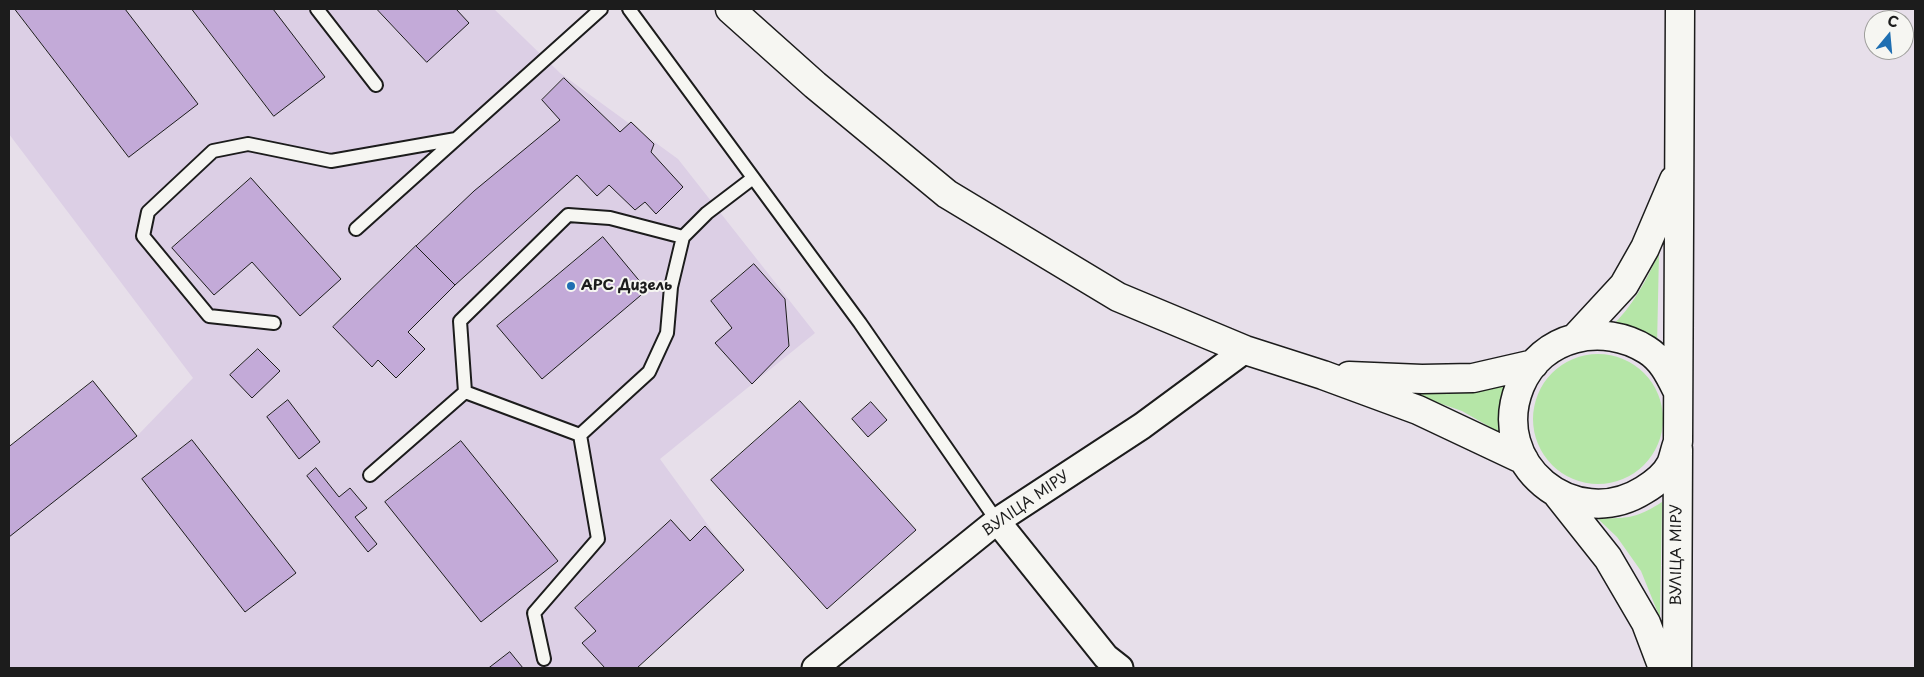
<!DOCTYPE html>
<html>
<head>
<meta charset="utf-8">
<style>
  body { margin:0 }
  #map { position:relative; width:1924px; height:677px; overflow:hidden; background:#e7dfea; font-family:"Playpen Sans",sans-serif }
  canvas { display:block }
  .frame { position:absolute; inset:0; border:10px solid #1c1c1c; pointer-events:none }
  .north { position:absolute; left:1864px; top:10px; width:50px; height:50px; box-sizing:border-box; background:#f6f6f2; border:1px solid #9f9f9c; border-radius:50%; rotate:17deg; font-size:14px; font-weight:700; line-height:20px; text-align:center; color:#1c1c1c }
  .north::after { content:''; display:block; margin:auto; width:18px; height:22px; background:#1f6fb2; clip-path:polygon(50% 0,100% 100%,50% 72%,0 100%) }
</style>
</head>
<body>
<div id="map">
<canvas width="1924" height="677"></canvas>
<div class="frame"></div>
<div class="north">С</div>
</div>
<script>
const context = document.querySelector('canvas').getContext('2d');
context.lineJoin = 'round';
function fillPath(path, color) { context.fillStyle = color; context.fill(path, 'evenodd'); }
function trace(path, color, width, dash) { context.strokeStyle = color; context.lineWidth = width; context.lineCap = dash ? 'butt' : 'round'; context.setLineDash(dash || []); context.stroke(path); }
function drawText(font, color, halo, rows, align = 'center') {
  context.font = font + ' "Playpen Sans",sans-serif'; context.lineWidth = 4; context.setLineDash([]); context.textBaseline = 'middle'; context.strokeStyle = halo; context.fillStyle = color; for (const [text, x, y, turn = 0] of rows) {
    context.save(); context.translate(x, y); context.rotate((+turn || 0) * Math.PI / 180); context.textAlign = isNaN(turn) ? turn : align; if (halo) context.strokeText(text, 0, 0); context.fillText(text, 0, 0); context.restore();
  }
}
fillPath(new Path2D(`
  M9,9H494L560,73L678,159L815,333L660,459L742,572L632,668H9V447L93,381L137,436L193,378L9,134Z`), '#dccfe5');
fillPath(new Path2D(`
  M1659,253L1657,346L1610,328C1633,306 1646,281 1659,253Z
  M1533 419a65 65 0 1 1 130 0a65 65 0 1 1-130 0Z
  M1512,383L1504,435L1462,411L1387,385L1464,392L1488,390Z
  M1662,502L1660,618L1641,571L1617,537L1597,518C1627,519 1637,518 1662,502Z`), '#b5e6a7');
const building = new Path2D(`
  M15,9H125L198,104L129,157Z
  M192,9H273L325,77L274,116Z
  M377,9H456L469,23L427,62Z
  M564,78L620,132L631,122L654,144L651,152L683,187L656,214L645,202L635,210L609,185L597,196L577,175L455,285L416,246L474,191L560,120L542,100Z
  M251,178L341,279L300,316L252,262L214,295L172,248Z
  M603,237L647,290L542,379L497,326Z
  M416,246L455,285L408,332L425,349L396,378L378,360L372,367L333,327Z
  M754,264L785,299L789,346L752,384L715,343L732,328L711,301Z
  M258,349L280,371L252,398L230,375Z
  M93,381L137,436L9,537V447Z
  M288,400L320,442L299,459L267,417Z
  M800,401L916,530L827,609L711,480Z
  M871,402L887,420L868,437L852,419Z
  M192,440L296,573L245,612L142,479Z
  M461,441L558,561L481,622L385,502Z
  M316,468L339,497L350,488L367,508L355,517L377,544L368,552L307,476Z
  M671,520L690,541L705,526L744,570L637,668H605L582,643L596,631L575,608Z
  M510,652L523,668H489Z`);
fillPath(building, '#c3aad8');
trace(building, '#1c1c1c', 1);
const service = new Path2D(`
  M317,9L376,85
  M629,9L860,323L997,521
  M356,229L601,9
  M274,323L209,316L143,236L148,212L213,151L248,144L331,161L456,139
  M465,392L460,321L568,215L610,218L683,237
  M370,475L465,392L580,435
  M544,659L534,613L598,539L580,435L649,372L667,333L671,287L683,237L707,213L753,178`);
const minor = new Path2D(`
  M997,521L1106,657L1120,668
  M815,668L997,521L1142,426L1245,350`);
const primary = new Path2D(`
  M730,9L815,85L947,194L1118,297L1245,350L1323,375L1418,410L1524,460
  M1575,338L1624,285L1645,248L1674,180
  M1349,376L1422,379L1473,378L1534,364
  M1678,392C1670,376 1663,360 1647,350C1603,322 1541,335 1520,386C1488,464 1574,534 1644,490C1654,484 1666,474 1671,464C1674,457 1675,449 1678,442L1680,9
  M1558,495L1608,558L1646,623L1663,668
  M1677,668L1678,449`);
trace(service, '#1c1c1c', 16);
trace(minor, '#1c1c1c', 29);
trace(primary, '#1c1c1c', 31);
trace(service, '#f6f6f2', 12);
trace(minor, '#f6f6f2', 25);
trace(primary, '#f6f6f2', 28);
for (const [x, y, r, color] of [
  [571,286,5,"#1f6fb2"]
]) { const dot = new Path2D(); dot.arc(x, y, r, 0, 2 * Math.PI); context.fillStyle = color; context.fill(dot); trace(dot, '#f6f6f2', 2); }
drawText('bold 15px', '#1c1c1c', '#f6f6f2', [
  ["АРС Дизель",581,286]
], 'left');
drawText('15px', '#1c1c1c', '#f6f6f2', [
  ["ВУЛІЦА МІРУ",1026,504,-35],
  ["ВУЛІЦА МІРУ",1677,555,-90]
]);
</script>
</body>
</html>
